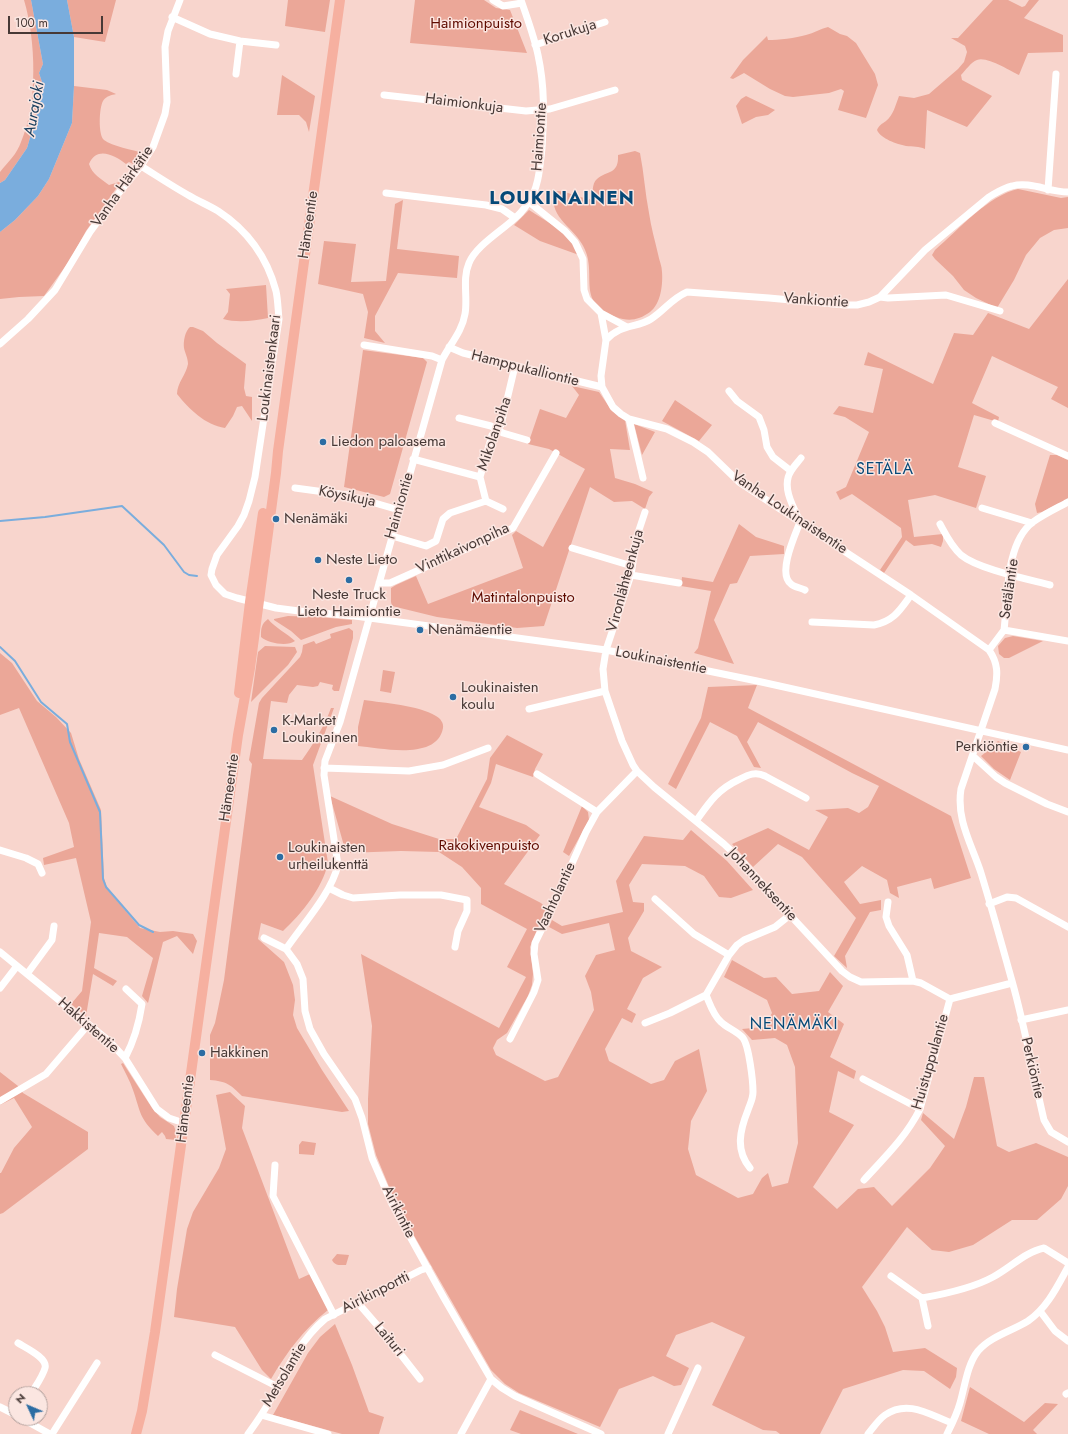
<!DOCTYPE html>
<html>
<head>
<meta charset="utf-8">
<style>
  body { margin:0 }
  #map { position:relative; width:1068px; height:1434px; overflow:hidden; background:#f8d5cd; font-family:Jost,sans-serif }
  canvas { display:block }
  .north { position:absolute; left:8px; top:1386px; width:40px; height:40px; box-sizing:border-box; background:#fbe6e1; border:1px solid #b3a19d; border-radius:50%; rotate:314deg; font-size:11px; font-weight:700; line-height:16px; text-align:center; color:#473936 }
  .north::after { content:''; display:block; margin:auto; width:14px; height:18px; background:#2c6da3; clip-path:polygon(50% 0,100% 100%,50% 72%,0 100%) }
  .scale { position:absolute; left:8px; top:16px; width:95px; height:18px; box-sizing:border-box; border:2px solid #473936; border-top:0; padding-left:5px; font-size:12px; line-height:14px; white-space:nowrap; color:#473936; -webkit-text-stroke:3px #fbe6e1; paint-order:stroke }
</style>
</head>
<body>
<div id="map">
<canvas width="1068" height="1434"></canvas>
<div class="north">N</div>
<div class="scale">100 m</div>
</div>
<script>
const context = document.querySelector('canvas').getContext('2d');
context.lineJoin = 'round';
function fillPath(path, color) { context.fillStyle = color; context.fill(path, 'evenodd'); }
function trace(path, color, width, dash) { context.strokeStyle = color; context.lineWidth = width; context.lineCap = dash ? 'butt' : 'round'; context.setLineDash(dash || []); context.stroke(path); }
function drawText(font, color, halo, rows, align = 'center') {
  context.font = font + ' Jost,sans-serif'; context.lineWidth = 3; context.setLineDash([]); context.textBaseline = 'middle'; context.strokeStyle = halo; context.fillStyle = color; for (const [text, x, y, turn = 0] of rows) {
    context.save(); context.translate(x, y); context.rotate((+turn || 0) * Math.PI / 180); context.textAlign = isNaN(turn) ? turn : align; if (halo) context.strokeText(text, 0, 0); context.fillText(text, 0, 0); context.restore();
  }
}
fillPath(new Path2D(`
  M24,0H31L43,64L39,73L42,82L39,107L27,148L5,180L0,183V172C8,162 17,154 21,142C38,104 36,40 24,0Z
  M67,0H116L105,42L74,37Z
  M288,0H330L325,32L285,26Z
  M415,0H484L496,8L510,10L527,53L410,43Z
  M993,0H1008L1022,7L1025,6L1029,0H1039L1024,18L1063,35V52L1028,53L1019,75C1010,71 987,56 977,60C971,62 966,70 961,75L962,80L992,96L967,127L927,110L925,149C919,146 913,147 906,146C897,144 881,139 877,130C879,125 882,124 886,121C893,116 896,104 899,96L914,98L929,94L958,69L964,62L967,52L965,46L951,38H958Z
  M828,27L840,34L847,36L856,43L875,74L878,85L866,118L838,110L844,91L841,89L829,93L793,97L785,96L770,89L744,73L733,79L730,78L743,60L767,36L768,40C778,40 796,38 806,35C814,33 820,29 828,27Z
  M282,75L315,96L309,132L306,122L299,115H277Z
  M74,86L107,90L116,94C112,95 106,96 103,101C99,108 98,135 104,140C112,146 133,150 143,153L136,164H133L129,162L126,164C114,155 97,146 89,164C92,174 101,179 109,185L119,182L120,183L86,231L70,260L44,296L19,297L0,299V232L15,220L38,196L49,179L72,123Z
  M746,96L775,110L768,115L756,117L742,124L736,106L741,99Z
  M635,151L640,153C644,173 645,193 649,213C651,227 655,241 658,254C659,260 662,266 662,272C663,284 661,304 650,312C639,320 629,322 616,317C573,302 600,273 582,244C572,226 546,215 556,191C568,191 578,198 590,199C594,194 591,184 597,179C607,170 619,175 618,155Z
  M1018,189L1061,198L1068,197V228L1054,230L1040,238L1026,255L1014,280L997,308L976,298L964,290L953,276L935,259L932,255L935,250C958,230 989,195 1018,189Z
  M403,200L397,249L459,256L457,278L398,273L375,316V331L385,343L364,338L368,312L363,294L318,284L324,241L356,244L351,282L386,281L395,204Z
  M529,210L559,229L572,241L579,255L540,241L514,225Z
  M1068,279V408L1051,399L1058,387L992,356L972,403L999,417L998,422L974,415L958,467L986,476L976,508L935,495L908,500L914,537L943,534V541L941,547L932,544L914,546L906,540L884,573L880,570L902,537L901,528L852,494L840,500L836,492L846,487L869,432L845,417L833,414L839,406L873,413L883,369L864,365L868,352L933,384L954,333L973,335L988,313L1029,329Z
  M266,285L268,318C254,321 237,323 223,319L228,312L230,294L226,289Z
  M190,327H193L203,331L217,343L246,364L244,388L246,396L252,397V421L242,406L237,407L233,416L225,428C205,425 189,409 177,394C177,383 186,375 188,364C188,358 185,353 184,348C183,342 185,331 190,327Z
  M363,350L423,358L427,362L390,494L384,497L344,487Z
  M572,386L599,392L612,411L625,420L630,450L610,449L615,478L635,484L653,492L649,497L645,509L632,501L614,502L590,487L544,626L517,628L437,617L392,606L391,602V588L396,585L416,576L428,604L523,568L512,535L516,531L543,547L585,469L549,449L528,444L540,409L566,418L579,395Z
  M675,400L712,425L699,441L662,421Z
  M634,424L655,432L642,455Z
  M1050,455H1057L1068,460V499L1042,512L1037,513L1035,504Z
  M739,524L756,537L784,546V554L750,556L737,583L730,584L714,620L734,664L694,653L698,648L711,591L681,586L682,577L713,582Z
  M288,616L318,617L352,620V624L336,627L301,640L291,631L274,620V619Z
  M268,619C275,628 287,633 295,641C287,647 268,643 261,637C261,629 261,624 268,619Z
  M349,628L353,631V638L339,691H334L332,689L333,685L320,682L318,686L313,687L297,685L289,695L287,703L271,701L263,759L302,760C314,743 324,727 331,708H334L313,765L328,863C322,889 302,913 283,931L261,923L258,939L284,962L293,985L295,1000L293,1015L297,1028L322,1070L349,1111L342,1112L242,1096C231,1085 226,1081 210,1080V1035L215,1023L224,980L252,764L249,760L259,703L262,698L300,657L302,652L303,645L314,641L316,644L331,638L330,634Z
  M1013,636L1043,641L1009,658H1004L999,654L998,646L1005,638Z
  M265,646L295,647L297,652L288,665L251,702L258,652Z
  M0,653L12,663L37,701L56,717L71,733L79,759L101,810L104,878L108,890L140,928L160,932L173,931L193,934L197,941L193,954L177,936L163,942L148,1003L142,996L153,958L127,937L99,933L94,968L117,981L113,986L93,974L86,1016L71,1004L82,991L91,922L76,858L44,865L43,858L74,847L69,823L19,708L0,715Z
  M383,670L395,672L391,693L380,691Z
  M757,685L748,708L951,816L971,878L934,889L931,878L897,887L899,898L890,893L887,880L862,866L844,882L860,904L881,900V910L870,912L845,956L847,968L834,956L856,918L802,857L778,844L753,867L732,844L768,828L809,850L828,817L815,810L848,808L859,813L868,807L879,786L852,773L758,722L747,742L761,768L754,767L737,736L710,722L676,789L668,784L701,718L708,687Z
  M364,700C384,703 418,705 436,716C440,718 444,723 443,728C437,761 381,748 358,746V727Z
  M507,735L543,754L535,769L533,777L496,764L491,783L479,807L526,825L540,835L504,884L541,903L546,908L530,947L533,974L532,985L528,996L507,1033L497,1040L493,1048L496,1055L545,1081L558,1077L594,1010L591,992L585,976L596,955L615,950L609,923L562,934L549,927L552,920L562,926L623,912L616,881L644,836L683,840L691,830L727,861L753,890L731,898L719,897L704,876L685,866L642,864L629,885L633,902L644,903V911L628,938L631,951L662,967L643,978L627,1009L636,1014L632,1023L622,1018L605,1049L609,1061L651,1084L664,1080L675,1061L699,1049L707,1091L691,1121L688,1149L696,1175L738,1198L753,1194L762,1178L768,1173L772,1187L788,1183L798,1143L795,1067L787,1045L775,1038L752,1040L742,1029L764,1027L772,1013L767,1000L724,977L732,960L764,978L776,977L792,994L819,991L830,972L843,986L828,1012L844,1024L830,1057L856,1071L854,1079L838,1071L829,1112L854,1125L813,1187L837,1209L858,1189L874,1187L892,1206L930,1168L945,1146L921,1120L923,1113L954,1139L966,1107L974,1077H984L997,1146L1009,1152L1036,1143L1068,1157V1186L1061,1199L1037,1220H1012L973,1245L949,1252L932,1250L907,1227L862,1287L877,1311L885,1327L893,1352L925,1348L957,1368L956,1377L950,1389L924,1371L903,1370L843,1389L820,1434H780L776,1431L763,1430L712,1405L745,1337L712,1322L676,1335L666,1356L689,1368L681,1385L674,1386L653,1376L619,1389L600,1427L519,1393L505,1384L491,1370L408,1225L392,1194L376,1155L368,1124V1099L372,1026L361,954L499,1028L526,977L507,967L527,929L481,904V888L462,867L439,852L401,851L346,853L330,796L392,824L439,839H456L487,779L490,758Z
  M998,741L1021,752L1010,780L994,769L981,756L990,749Z
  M582,806L588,812L589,820L569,856L563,852Z
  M123,1063L152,1108L160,1117L174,1126L175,1129L176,1140L166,1139L165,1136L162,1132L158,1136C139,1118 141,1113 133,1090C130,1081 125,1072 121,1064Z
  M0,1072L18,1086L23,1093L88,1132V1149L3,1213L0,1214V1173H1L14,1148L32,1127L14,1098L0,1105Z
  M230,1092L245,1106L242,1128L299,1279L310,1274L328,1310C303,1330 287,1352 271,1379L262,1370L235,1327L174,1317L177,1289L187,1229L193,1212L219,1168L226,1149L216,1095Z
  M302,1141L316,1143L314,1155L299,1154V1145Z
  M337,1254L349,1255L346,1265C340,1265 335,1266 332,1260Z
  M335,1324L352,1365L369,1412L384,1417L379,1434H342L273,1415L308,1353L320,1337Z
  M970,1387L1024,1422L1045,1403L1058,1404L1033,1430L1037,1434H989L961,1421Z
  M520,1410L578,1434H521L510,1430Z`), '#eba798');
fillPath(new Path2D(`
  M31,0H67L74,37V86L72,123L49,179L38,196L15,220L0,232V183L5,180L27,148L39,107L42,82L39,73L43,64Z`), '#7aaddd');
trace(new Path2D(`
  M0,521L45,517L122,506L164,545L184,572L189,575L197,576
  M0,647L15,661L41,702L67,724L70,742L100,812L103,879L106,887L139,925L153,932`), '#7aaddd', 2);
trace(new Path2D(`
  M493,0L503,6L522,3
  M172,17L210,34L240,41L276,45
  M535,45L605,22
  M236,74L240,41
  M384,95L526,111L550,109L615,90
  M141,166C157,176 172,186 188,195C198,201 208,205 218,211C247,230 267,257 276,291C278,300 278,310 279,319L255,477L249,501L244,515L238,526L217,555L212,569L211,575L216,585L225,594L237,598L276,608L299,611L355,616L606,650L757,681L1068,750
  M1048,190L1056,74
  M386,193L486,205L502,209L515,218
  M529,202L565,231L575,242L583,259L584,290L587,299L601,313L606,340L601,376L602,387L613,407L621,414L629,419L667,429L693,442L708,452L739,482L911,595L989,650C998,663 998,674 995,689L961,789C956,820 972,845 981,873C992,909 1002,945 1012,981C1025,1027 1033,1074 1044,1120L1051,1132L1068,1142
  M880,297L888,298L946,295L1000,311
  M601,313L627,327
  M606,340C620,324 637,328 651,319C665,310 671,299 687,292L769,298L845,305H857L869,302L880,297L925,250L989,197C996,193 1003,188 1012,186C1030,181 1049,192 1068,192
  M0,344L28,319L55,290L90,232L118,194L141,166L153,147L165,114L167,102L165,47L168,31L180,0
  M364,345L432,356L442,360
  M449,347L463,353L602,387
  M729,391L737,401L759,417L764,430L767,447L773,457L791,471
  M459,418L491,426L503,433L527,440
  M629,419L643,478
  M995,423L1068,456
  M413,459L480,477L486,501L503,509
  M480,477L492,435L501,425L515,366
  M295,488L347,495L399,510
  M982,508L1032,523
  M645,512L637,536L631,575L606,650L603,669L605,691L622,741L633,765L637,771L654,787L724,844L742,861L790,915L842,971L850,977L861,982L913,981L921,983L950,999L1012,983
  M800,521C793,507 781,486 791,471C794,466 798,462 801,458
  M800,522C795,535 777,574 791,584C794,587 801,588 805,590
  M940,524C946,535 951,546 961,555C978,569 1027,579 1050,585
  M392,536L426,546L436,541L443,519L450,513L486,501
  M572,548L632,566
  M631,575L679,583
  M379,583H390L513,528L556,453
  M812,622L874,625C894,621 900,610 911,595
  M1004,630C1008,598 1005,543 1033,522C1044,514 1057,508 1068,502
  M989,650L1004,630L1068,641
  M529,709L605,691
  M973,756L996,777L1005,783L1047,804L1068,812
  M324,768L409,771L443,765L488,748
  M537,774L597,812
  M696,821C709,803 717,790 738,780C748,775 755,771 765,776L806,798
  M0,850L26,858L38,864L42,873
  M329,888L343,895L353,898L400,895H441L467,900V911L458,931L455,947
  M655,899L694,934L729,955
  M888,902L886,917L889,926L907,955L913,981
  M989,904L1007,897L1016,898L1068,927
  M264,938L286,949L297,964L303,979L305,1011L310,1029L324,1054L355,1099L362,1118L372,1158L392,1204L444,1298L491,1379L502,1388L515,1396L601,1434
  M286,949C303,924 331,894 338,865L324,775L325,761L340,722L442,360C450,344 462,332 465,314C468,298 462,279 469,263C476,246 500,232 514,219C519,215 524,209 528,203C539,188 540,166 542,148C544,116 545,87 538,55C534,36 527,18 521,0
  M0,952L109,1041L125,1058L157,1109L169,1118L184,1123
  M27,974L52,940L54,926
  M0,988L17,966
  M706,995C710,1004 713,1015 721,1022C727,1028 737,1031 743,1038C749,1046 753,1081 753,1092C753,1099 750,1104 748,1110C740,1130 735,1150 750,1168
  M1021,1020L1068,1010
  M645,1023L670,1013L706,995L729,955L737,945L744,940L775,927L790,915
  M510,1039L534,992L538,980L534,954L535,943L553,906L586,832L597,812L637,771
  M125,1058C134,1041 139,1024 142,1004L126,989
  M863,1079L920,1109
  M0,1101L46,1074L88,1025
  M275,1165L273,1196L334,1315
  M864,1180C885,1157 906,1137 920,1109L950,999
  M891,1276L922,1298C945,1294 973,1288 993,1277C1010,1268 1025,1252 1044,1248L1068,1263
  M922,1298L928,1326
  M358,1303L384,1333L420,1379
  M1040,1311L1055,1331L1068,1341
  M18,1343C26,1348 48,1358 45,1368C43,1376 35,1387 31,1394
  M215,1355L276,1386
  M1066,1394L1068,1393
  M0,1407L16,1415
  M261,1415L328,1434
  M21,1418L50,1434
  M52,1434L97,1363
  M248,1434C256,1423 264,1412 270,1400C285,1372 300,1340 325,1319L421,1270L428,1268
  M461,1434L491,1379
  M668,1434L698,1368
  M868,1434C873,1428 878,1420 885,1415C908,1399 930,1415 952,1423
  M947,1434C952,1424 957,1414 960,1403C965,1386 967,1365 978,1351C991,1336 1012,1331 1028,1321C1047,1308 1057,1287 1068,1267`), '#fff', 7);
trace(new Path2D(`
  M239,693L250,602L263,513
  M136,1434L142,1411L155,1332L238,735L250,668L276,473L278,451L340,0`), '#f6b0a0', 10);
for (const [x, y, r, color] of [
  [323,442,4,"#2c6da3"],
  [276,519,4,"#2c6da3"],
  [318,560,4,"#2c6da3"],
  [349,580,4,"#2c6da3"],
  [420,630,4,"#2c6da3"],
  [453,697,4,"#2c6da3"],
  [274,730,4,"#2c6da3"],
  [1026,747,4,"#2c6da3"],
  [280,857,4,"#2c6da3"],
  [202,1053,4,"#2c6da3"]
]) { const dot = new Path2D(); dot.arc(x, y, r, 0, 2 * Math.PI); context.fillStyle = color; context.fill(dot); trace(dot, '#fbe6e1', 1.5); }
drawText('15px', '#5f0b00', '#fbe6e1', [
  ["Haimionpuisto",476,24],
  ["Matintalonpuisto",523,598],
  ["Rakokivenpuisto",489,846]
]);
drawText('15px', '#473936', '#fbe6e1', [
  ["Korukuja",570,33,-18],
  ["Haimionkuja",464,104,7],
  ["Haimiontie",540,137,-86],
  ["Vanha Härkätie",123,187,-55],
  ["Hämeentie",309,225,-82],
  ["Vankiontie",816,301,4],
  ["Loukinaistenkaari",270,368,-83],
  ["Hamppukalliontie",525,369,14],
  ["Mikolanpiha",495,434,-71],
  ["Köysikuja",347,497,11],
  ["Haimiontie",400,506,-74],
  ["Vanha Loukinaistentie",789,513,34],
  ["Vinttikaivonpiha",463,549,-25],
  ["Vironlähteenkuja",626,581,-75],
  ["Setäläntie",1010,589,-82],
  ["Loukinaistentie",661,661,11],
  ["Hämeentie",230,788,-82],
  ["Johanneksentie",762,885,47],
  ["Vaahtolantie",556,898,-65],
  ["Hakkistentie",88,1026,41],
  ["Huistuppulantie",931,1062,-74],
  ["Perkiöntie",1032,1068,77],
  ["Hämeentie",186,1109,-83],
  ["Airikintie",398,1212,63],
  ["Airikinportti",376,1293,-27],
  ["Laituri",389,1340,51],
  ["Metsolantie",285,1375,-59]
]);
drawText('15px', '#473936', '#fbe6e1', [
  ["Liedon paloasema",331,442],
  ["Nenämäki",284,519],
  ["Neste Lieto",326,560],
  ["Neste Truck",349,595,"center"],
  ["Lieto Haimiontie",349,612,"center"],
  ["Nenämäentie",428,630],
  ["Loukinaisten",461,688],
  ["koulu",461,705],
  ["K-Market",282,721],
  ["Loukinainen",282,738],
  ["Perkiöntie",1018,747,"right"],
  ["Loukinaisten",288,848],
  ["urheilukenttä",288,865],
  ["Hakkinen",210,1053]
], 'left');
drawText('italic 16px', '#163c5c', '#fbe6e1', [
  ["Aurajoki",35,109,-80]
]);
context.letterSpacing = '1px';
drawText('16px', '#064978', '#fbe6e1', [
  ["SETÄLÄ",885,470],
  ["NENÄMÄKI",794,1025]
]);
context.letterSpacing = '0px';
context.letterSpacing = '1px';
drawText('bold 19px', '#064978', '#fbe6e1', [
  ["LOUKINAINEN",562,199]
]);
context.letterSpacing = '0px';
</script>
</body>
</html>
